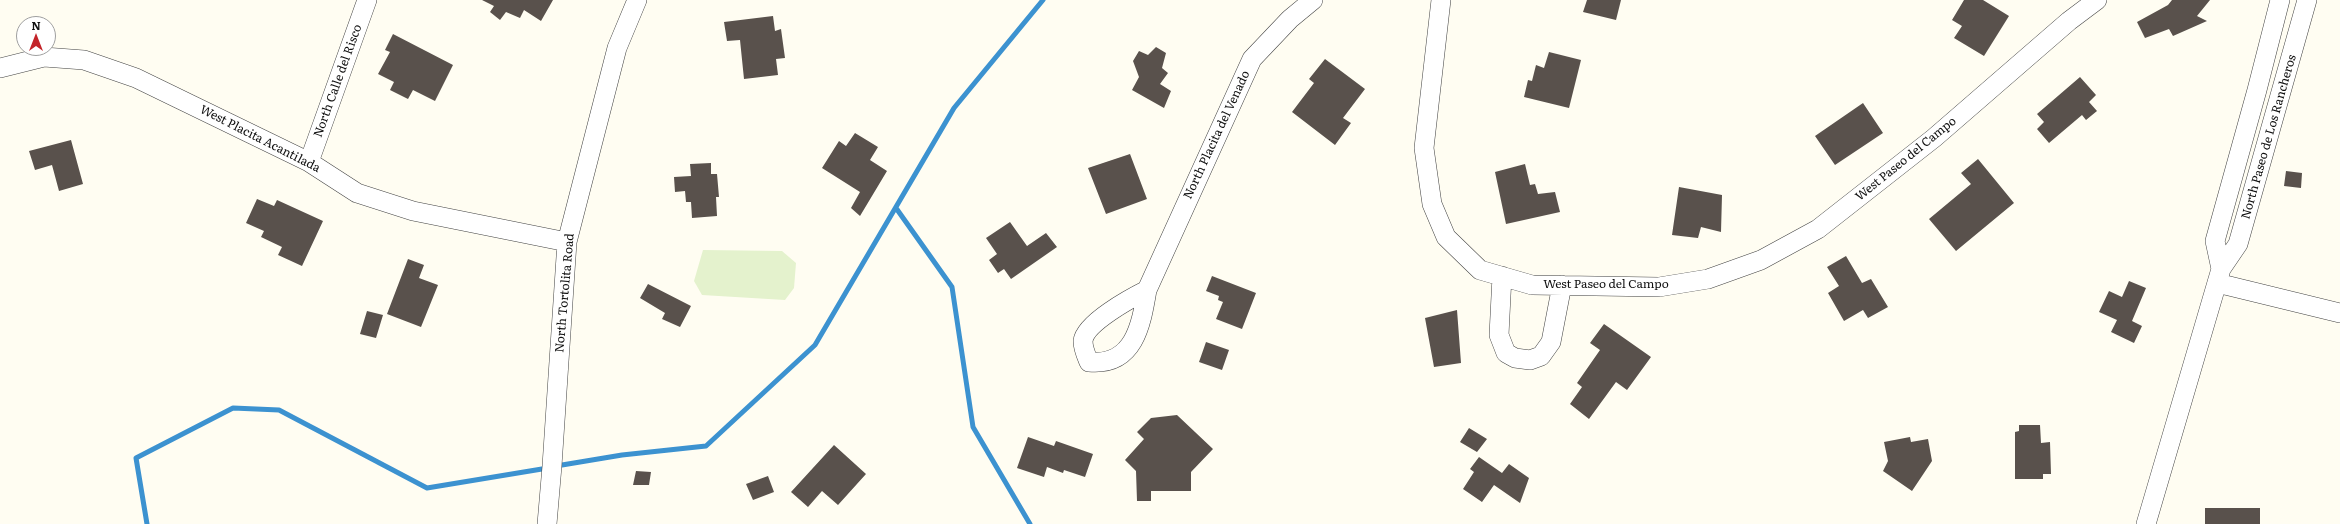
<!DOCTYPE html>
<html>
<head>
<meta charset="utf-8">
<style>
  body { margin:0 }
  #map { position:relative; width:2340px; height:524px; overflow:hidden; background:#fffdf2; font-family:Literata,serif }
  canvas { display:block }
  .north { position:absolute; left:16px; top:16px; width:40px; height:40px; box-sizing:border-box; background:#fff; border:1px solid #9f9f9f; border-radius:50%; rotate:0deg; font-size:11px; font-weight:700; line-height:16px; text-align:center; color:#101010 }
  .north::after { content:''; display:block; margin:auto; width:14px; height:18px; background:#c32429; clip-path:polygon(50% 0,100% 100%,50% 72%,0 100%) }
</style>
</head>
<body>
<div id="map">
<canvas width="2340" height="524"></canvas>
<div class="north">N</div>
</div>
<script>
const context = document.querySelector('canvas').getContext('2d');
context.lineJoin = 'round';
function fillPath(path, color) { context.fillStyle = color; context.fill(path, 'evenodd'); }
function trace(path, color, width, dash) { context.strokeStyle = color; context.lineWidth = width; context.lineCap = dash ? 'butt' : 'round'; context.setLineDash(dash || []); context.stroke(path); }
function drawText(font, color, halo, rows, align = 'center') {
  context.font = font + ' Literata,serif'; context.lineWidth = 4; context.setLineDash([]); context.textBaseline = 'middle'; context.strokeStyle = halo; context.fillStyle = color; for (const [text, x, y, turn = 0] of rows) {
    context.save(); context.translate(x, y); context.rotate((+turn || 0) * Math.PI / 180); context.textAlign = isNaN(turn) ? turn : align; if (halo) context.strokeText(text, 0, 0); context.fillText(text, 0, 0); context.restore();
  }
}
fillPath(new Path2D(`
  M703,250L782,251L796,263L794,288L785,300L702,295L694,281Z`), '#e4f2cd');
trace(new Path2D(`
  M896,208L952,287L973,427L1030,524
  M556,466L622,455L706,446L815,345L954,108L1043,0
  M147,524L136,458L233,408L279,410L427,488L548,468`), '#3c92d0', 5);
fillPath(new Path2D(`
  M482,0H553L541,21L524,10L520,18L506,12L500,20L490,12L494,6Z
  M1587,0H1621L1616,20L1583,12Z
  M1964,0H1983L2009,16L1984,56L1954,38L1962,26L1952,20Z
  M2172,0H2210L2197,16L2207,21L2173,36L2169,29L2145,38L2137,22L2168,5Z
  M773,16L775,31L781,29L785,58L776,59L778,75L744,79L740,40L727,41L724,22Z
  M393,34L453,65L435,101L413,90L408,99L390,90L394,82L378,74L390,52L385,50Z
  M1156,47L1166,53L1162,68L1168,73L1160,84L1171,91L1164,108L1132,90L1139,77L1133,61L1139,51L1148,55Z
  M1549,52L1581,60L1569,108L1524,97L1528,80L1532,81L1536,65L1544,68Z
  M1325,59L1365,89L1343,118L1351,123L1335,145L1292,112L1314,83L1309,79Z
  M2080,77L2096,95L2089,102L2097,111L2086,120L2082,115L2049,143L2037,129L2044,122L2037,114Z
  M1863,103L1883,133L1835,165L1815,136Z
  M855,133L878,147L870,160L887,171L860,216L851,208L860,192L822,168L839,141L846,146Z
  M71,140L83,184L59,191L52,165L35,170L29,151Z
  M1130,154L1147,199L1106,214L1088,168Z
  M1978,159L2014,203L1956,251L1929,219L1971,184L1961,173Z
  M711,163V174H717L719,197H716L717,216L692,218L691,202H686L685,191L675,192L674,177L691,176L690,164Z
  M1525,164L1530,185L1535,184L1538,194L1555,192L1560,212L1506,224L1495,172Z
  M2286,171L2302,173L2301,188L2284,186Z
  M1679,187L1722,195L1721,232L1701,227L1698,238L1672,235Z
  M257,199L274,206L277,200L323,221L302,266L278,255L282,247L261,237L264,231L246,223Z
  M1010,222L1027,246L1046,233L1057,247L1011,279L1004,269L998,273L989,260L997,254L986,238Z
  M1846,256L1862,283L1871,279L1888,307L1868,318L1863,310L1844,321L1828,293L1839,286L1827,267Z
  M408,259L424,265L419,278L438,285L421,327L387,314Z
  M1212,276L1256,293L1242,329L1216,319L1223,302L1218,300L1219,296L1206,291Z
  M2129,281L2146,288L2132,321L2142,326L2134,343L2111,332L2117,320L2099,312L2109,291L2122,297Z
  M648,284L691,306L680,327L662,319L665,313L640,298Z
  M1457,310L1461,363L1434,367L1425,318Z
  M367,311L383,315L376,338L360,334Z
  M1604,324L1651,357L1627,390L1616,382L1589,419L1570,404L1582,387L1577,383L1600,350L1590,343Z
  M1206,342L1229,350L1222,370L1199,362Z
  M1177,415L1213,449L1191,472V491H1151V501H1137L1136,471L1125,460L1144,439L1137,432L1151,418Z
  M2019,425H2040L2041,443L2050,442L2051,474H2043V479H2015V432L2019,431Z
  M1469,428L1487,439L1477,452L1460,442Z
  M1028,437L1054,446L1056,441L1093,454L1085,477L1064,470L1063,473L1047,467L1044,477L1017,468Z
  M1910,437L1911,442L1928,439L1932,461L1912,491L1883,471L1888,461L1884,442Z
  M834,445L866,474L838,505L822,491L808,507L791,492Z
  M1479,457L1502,473L1509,464L1529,478L1520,503L1494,485L1482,502L1463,489L1474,472L1470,469Z
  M636,471L651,472L649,485H633Z
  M768,476L774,492L753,500L746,484Z
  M2205,508H2260V524H2205Z`), '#59514c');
const minor = new Path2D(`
  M1441,0L1424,148L1432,204L1446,237L1480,270L1532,285L1659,287L1708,279L1761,260L1818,229L1934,138L2069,21L2097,0
  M0,68L44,57L84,60L136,78L309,162L357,193L413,211L567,242
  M309,162L367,0
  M2221,269L2215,241L2257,90L2280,0
  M1502,276L1499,335L1506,353L1515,358L1530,360L1541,356L1551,342L1562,285
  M2217,283L2340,313
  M1147,290C1131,298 1085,323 1083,341C1083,349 1086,355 1089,362C1134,366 1141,326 1147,290L1252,59L1290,19L1313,0
  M547,524L552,466L567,242L617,48L637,0
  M2146,524L2221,269L2238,244L2307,0`);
trace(minor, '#434343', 20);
trace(minor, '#fff', 19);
drawText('12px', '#101010', '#fff', [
  ["North Calle del Risco",338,81,-70],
  ["North Placita del Venado",1217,135,-65],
  ["North Paseo de Los Rancheros",2269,137,-74],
  ["West Placita Acantilada",260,139,27],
  ["West Paseo del Campo",1906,159,-39],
  ["West Paseo del Campo",1606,284],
  ["North Tortolita Road",565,293,-85]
]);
</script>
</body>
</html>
